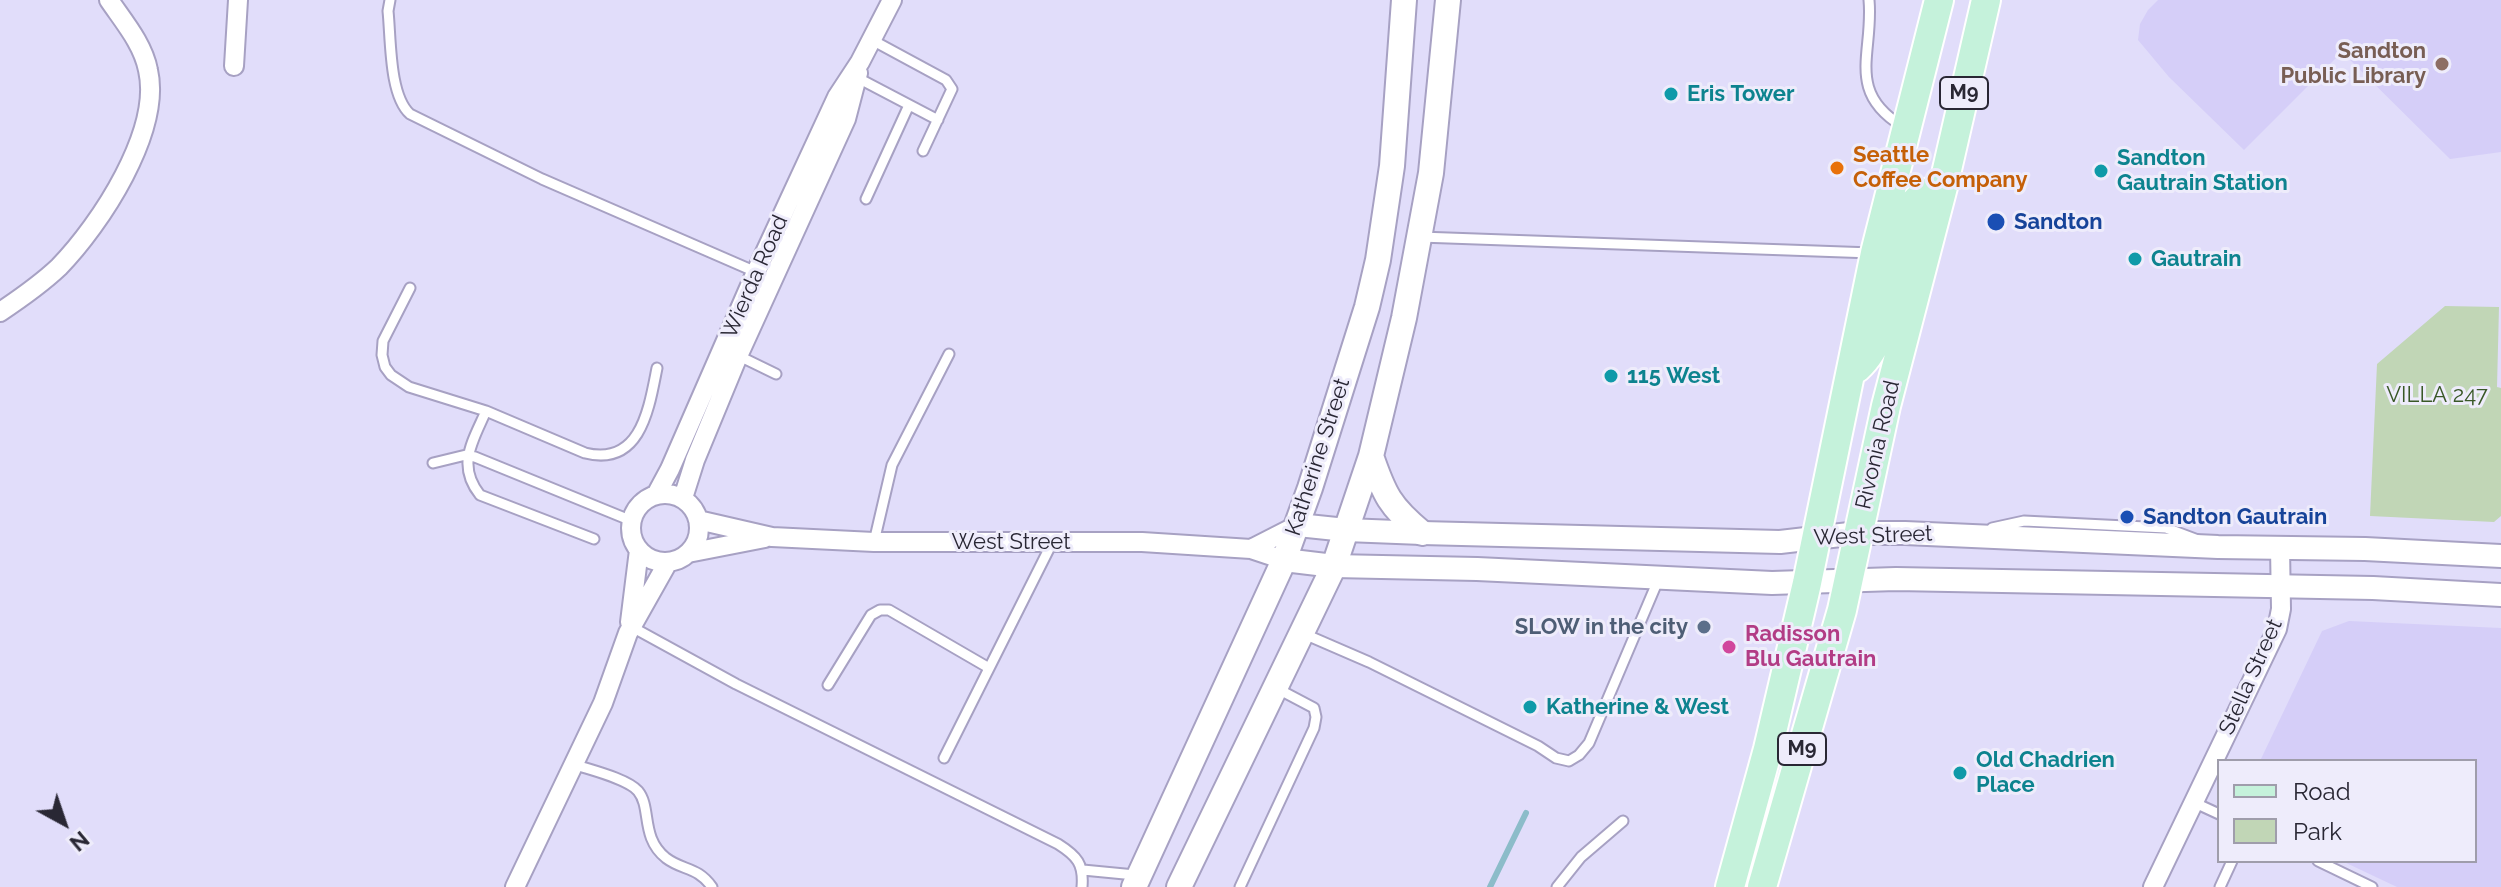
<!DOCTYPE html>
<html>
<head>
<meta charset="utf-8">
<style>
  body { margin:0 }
  #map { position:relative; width:2501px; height:887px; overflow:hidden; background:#e1ddfa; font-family:Raleway,sans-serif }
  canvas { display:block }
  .legend { position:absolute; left:2217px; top:759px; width:260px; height:104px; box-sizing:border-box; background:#eeecfb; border:2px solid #9f9dab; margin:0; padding:10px 14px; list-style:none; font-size:24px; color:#292734 }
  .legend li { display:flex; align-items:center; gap:16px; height:40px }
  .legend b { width:40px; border:2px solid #9f9dab }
  .north { position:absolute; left:24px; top:783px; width:80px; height:80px; -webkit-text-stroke:6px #eeecfb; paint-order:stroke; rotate:140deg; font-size:22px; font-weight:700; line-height:32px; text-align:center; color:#292734 }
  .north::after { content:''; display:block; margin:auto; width:28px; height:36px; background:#292734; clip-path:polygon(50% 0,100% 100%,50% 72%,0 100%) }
</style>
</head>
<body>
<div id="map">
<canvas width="2501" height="887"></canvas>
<ul class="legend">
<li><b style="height:10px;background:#c5f2db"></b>Road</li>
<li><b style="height:22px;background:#c1d6b6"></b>Park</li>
</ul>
<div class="north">N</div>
</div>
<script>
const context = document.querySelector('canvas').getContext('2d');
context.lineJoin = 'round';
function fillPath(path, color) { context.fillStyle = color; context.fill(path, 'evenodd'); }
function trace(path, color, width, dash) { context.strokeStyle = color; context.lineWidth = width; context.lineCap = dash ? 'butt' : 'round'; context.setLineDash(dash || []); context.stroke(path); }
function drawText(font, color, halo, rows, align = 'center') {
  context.font = font + ' Raleway,sans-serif'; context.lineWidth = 6; context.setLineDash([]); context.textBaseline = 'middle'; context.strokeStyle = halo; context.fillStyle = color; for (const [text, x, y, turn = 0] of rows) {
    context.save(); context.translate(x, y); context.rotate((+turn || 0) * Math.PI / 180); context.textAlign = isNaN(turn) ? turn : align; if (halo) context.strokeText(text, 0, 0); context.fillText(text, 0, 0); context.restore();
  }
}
fillPath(new Path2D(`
  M2158,0H2501V152L2450,159L2342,52L2244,150L2169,77L2138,40L2140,24L2148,10Z
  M2349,621L2501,628V887H2397L2342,861H2475V761H2260L2322,631Z`), '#d5cef8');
fillPath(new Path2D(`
  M2445,306L2499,307L2497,387L2501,388V516L2494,522L2370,516L2377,364Z`), '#c1d6b6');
trace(new Path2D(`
  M1490,887L1526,813`), '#8cbcc9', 6);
const service = new Path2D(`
  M390,0L388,11C391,39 389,95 410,114L542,179L756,272
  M1869,0C1874,52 1845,91 1902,126
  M872,40L946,80L952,89L923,151
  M856,77L938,120
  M866,199L909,105
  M1420,237L1872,253
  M410,288L383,341L382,355L385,367L391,375L409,387L486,411L585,453C641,467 649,408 657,368
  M737,355L776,374
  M486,411C473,441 456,465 480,495L594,539
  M433,463L466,455L475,457L632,521
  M1992,528L2024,521L2166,528L2198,540
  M874,542L892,465L949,354
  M632,627L736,684L1058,844C1077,856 1084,864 1082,887
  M1302,633L1369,662L1538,746L1556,758L1569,761L1579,755L1589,743L1659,578
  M828,685L871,615L880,610H889L989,668
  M944,758L1053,541
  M576,765C591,770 628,779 638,791C652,808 640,837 666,858C683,871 697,866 712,887
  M2193,802L2219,814
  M2318,861L2372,887
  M1083,870L1135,875
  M1240,887L1314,728L1316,717L1314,708L1278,689
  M1557,887L1581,857L1623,821
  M2220,887L2232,861`);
const minor = new Path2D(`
  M234,66L238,0
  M0,312C21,298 41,284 59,267C100,225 162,131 148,70C143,44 124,22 109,0
  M631 528a34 34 0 1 1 68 0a34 34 0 1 1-68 0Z
  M656,495L670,469L756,272L837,97L860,62L892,0
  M683,498L695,460L738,356L846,119L858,73
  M698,520L772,537L874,542H1142L1251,549L1284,560
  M1251,549L1298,525
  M688,553L765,538
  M630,622L639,550
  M515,887L603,703L628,633L668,562
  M2153,887L2277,629L2281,609L2280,547`);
const tertiary = new Path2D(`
  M1298,525L1346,530L1422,533L1780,542L1858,533H1905L2218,547L2365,549L2501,556
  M1284,560L1334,566L1477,569L1772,583L1896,579L2373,588L2501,595`);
const secondary = new Path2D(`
  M1371,456C1384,494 1390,507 1422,533
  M1134,887L1284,560L1310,488L1367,307L1378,260L1392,166L1404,0
  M1179,887L1334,566L1371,456L1404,318L1431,173L1448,0`);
const primary = new Path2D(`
  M1857,368C1888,340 1891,287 1900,248C1903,235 1905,218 1912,206C1919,195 1931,191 1943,187
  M1730,887L1768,749L1807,583L1875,253L1939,0
  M1762,887L1842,610L1886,406L1943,187L1986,0`);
trace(service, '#a7a1c3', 13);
trace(minor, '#a7a1c3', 22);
trace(tertiary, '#a7a1c3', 26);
trace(secondary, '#a7a1c3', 28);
trace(primary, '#fff', 32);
trace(service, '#fff', 9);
trace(minor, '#fff', 18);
trace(tertiary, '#fff', 22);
trace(secondary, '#fff', 24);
trace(primary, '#c5f2db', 28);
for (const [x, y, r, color] of [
  [2442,64,8,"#8d6e63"],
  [1671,94,8,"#0f9aa8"],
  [1837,168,8,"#e8710a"],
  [2101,171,8,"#0f9aa8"],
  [1996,222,10,"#1a4fb4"],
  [2135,259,8,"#0f9aa8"],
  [1611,376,8,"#0f9aa8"],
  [2127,517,8,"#1a4fb4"],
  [1704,627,8,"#5c6f8a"],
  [1729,647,8,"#d1479c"],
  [1530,707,8,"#0f9aa8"],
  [1960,773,8,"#0f9aa8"]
]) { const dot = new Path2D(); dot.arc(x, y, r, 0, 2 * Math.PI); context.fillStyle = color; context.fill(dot); trace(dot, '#eeecfb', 3); }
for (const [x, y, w] of [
  [1964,93,48],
  [1802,749,48]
]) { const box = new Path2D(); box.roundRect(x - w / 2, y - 16, w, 32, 6); context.fillStyle = '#eeecfb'; context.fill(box); trace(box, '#292734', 2); }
drawText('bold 20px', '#292734', null, [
  ["M9",1964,93],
  ["M9",1802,749]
]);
drawText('bold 22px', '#785e54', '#eeecfb', [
  ["Sandton",2426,51],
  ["Public Library",2426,76]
], 'right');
drawText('bold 22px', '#0d838f', '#eeecfb', [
  ["Eris Tower",1687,94],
  ["Sandton",2117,158],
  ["Gautrain Station",2117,183],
  ["Gautrain",2151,259],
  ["115 West",1627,376],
  ["Katherine & West",1546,707],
  ["Old Chadrien",1976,760],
  ["Place",1976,785]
], 'left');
drawText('bold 22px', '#c56008', '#eeecfb', [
  ["Seattle",1853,155],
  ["Coffee Company",1853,180]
], 'left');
drawText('bold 22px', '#164399', '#eeecfb', [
  ["Sandton",2014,222],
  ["Sandton Gautrain",2143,517]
], 'left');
drawText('22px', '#292734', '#eeecfb', [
  ["Wierda Road",755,277,-66],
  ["Rivonia Road",1878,445,-77],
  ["Katherine Street",1318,457,-72],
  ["West Street",1873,536,-2],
  ["West Street",1011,542],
  ["Stella Street",2251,677,-66]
]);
drawText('22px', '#395827', '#eeecfb', [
  ["VILLA 247",2437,395]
]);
drawText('bold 22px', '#4e5e75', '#eeecfb', [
  ["SLOW in the city",1688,627]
], 'right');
drawText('bold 22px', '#b23c85', '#eeecfb', [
  ["Radisson",1745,634],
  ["Blu Gautrain",1745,659]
], 'left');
</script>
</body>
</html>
